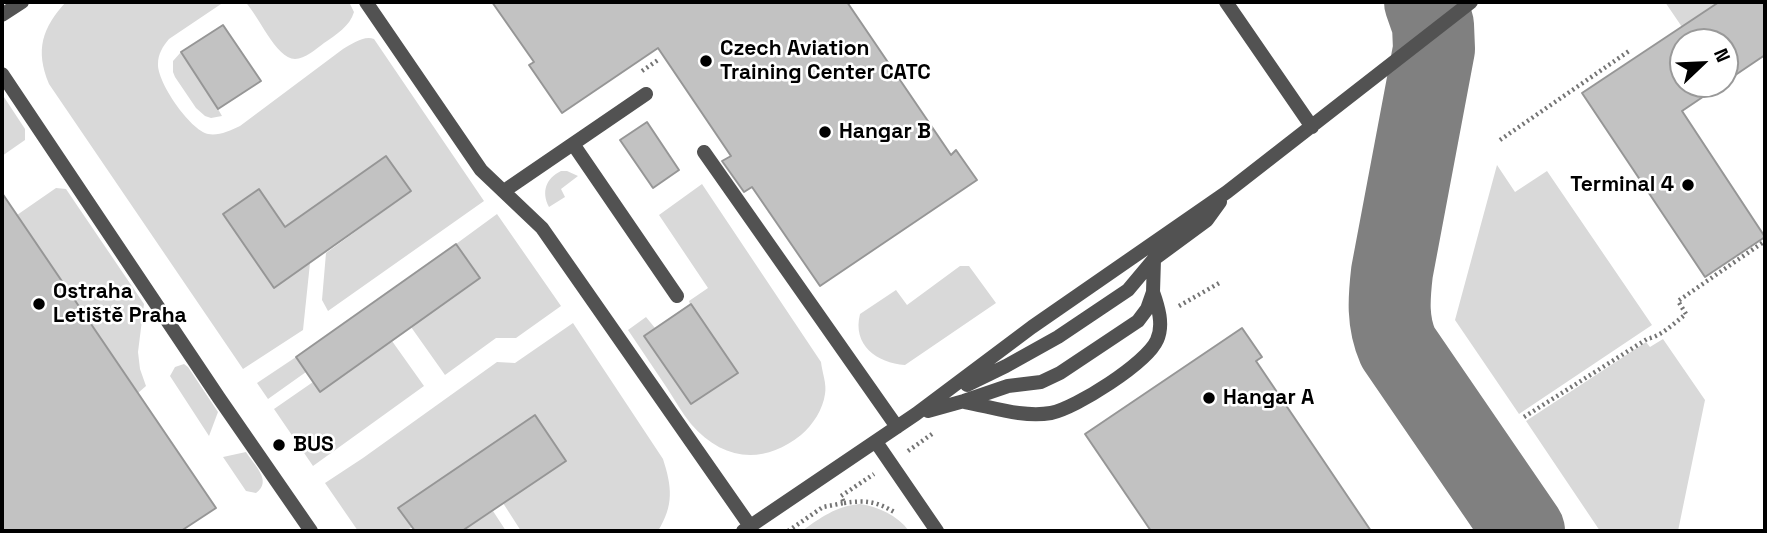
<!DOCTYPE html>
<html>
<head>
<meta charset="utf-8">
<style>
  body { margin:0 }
  #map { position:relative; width:1767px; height:533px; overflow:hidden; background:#fff; font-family:"Space Grotesk",sans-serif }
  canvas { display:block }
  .frame { position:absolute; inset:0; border:4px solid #000; pointer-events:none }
  .north { position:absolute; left:1669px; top:28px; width:70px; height:70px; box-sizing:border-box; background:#fff; border:2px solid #999; border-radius:50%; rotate:67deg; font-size:19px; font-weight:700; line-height:28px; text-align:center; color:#000 }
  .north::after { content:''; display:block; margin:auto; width:24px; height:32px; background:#000; clip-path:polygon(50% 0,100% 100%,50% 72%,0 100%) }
</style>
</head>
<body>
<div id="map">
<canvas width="1767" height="533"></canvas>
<div class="frame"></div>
<div class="north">N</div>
</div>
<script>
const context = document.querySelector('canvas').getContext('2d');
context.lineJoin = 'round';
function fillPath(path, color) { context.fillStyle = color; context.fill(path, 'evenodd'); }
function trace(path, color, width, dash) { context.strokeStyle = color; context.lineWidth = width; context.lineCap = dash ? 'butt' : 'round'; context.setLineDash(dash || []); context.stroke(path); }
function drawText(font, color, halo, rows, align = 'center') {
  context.font = font + ' "Space Grotesk",sans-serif'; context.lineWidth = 5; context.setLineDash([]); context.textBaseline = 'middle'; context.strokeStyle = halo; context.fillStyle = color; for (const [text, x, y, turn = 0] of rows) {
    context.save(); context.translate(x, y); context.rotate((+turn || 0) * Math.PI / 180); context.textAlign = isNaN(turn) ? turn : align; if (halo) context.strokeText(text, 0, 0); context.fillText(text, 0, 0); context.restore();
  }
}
fillPath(new Path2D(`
  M66,2H224L169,39C163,46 158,54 158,64C157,82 190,130 208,134C218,136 230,131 240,126L343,49C352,44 364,35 374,39L484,201L328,311L322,300L326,253L411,191L300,248L259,190L274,287L310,263L303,330L243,369L49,84C35,50 42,28 66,2Z
  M245,2H349L354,12C350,26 336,35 324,43C316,49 305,59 295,59C276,59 258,14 245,2Z
  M1665,2H1719L1682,27Z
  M181,52L218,109L222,116L211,118L205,116L196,108L175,77L173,72V61Z
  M2,94L25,129V140L2,156Z
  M1497,165L1515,192L1547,171L1652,325L1519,414L1455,320Z
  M561,171H567L578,176L561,189L565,197L549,207C541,192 546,178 561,171Z
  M702,184L821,362C822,372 827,384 825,394C823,409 813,425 801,435C763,465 723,461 691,424C682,413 675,400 667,388C654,369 641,349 628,330L646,317L655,328L690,304L689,301L708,288L659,215Z
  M56,188L66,189L144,304L138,352L140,369L146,386L138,393L17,215Z
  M497,214L561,306L516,338H496L445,375L411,327L480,278L456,244Z
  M960,266H969L996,303L905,365C877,363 852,345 860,314L896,290L907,305Z
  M573,323L663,459C672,487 674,505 658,531H521L503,503L566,461L535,415L399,508L412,527L406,531H358L325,483L363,458L497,362L515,363Z
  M1663,339L1705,400L1678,531H1600L1526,421L1646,342L1650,347Z
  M392,341L424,386L313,466L274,409L313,382L320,392Z
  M296,357L306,372L268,399L257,383Z
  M184,364L188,367L218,412L209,436L170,376L175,367Z
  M246,452C254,465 273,481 256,493L246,491L223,457Z
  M860,504C879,507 897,515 909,531H802C820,518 836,506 860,504Z
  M493,511L506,531H462Z`), '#d9d9d9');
trace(new Path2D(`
  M1425,2L1433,25L1434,49L1392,272C1389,298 1387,322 1398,347L1524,531`), '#808080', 82);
const building = new Path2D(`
  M492,2H847L951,155L956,150L977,180L820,286L752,187L744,192L722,161L731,156L658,48L562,113L529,65L534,62Z
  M1719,2H1765V55L1725,82V42H1683V84H1722L1682,111L1765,237L1705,277L1582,93Z
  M223,25L261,81L218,109L181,52Z
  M647,122L679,170L653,188L620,140Z
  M386,156L411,191L274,288L223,214L259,189L285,227Z
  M2,193L216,508L181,531H2Z
  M456,244L480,278L320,392L296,357Z
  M691,304L738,373L691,404L644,336Z
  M1242,328L1262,357L1256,361L1371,531H1151L1085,434Z
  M535,415L566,461L462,531H415L398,508Z`);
fillPath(building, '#c2c2c2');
trace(building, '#969696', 2);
trace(new Path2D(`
  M642,71L658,60
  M1500,140L1629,51
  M1179,306L1221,282
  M1524,417L1647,339C1662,336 1674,323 1686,314L1678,301L1765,241
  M908,451L932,434
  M844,503C866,500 876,501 896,513
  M788,531L823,507L844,503L841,496L874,474`), '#747474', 4.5, [2, 3.5]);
trace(new Path2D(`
  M366,2L481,170L542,228L750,526
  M1226,2L1312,127
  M2,15L22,2
  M2,74L219,398L311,531
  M573,144L677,296
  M704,152L897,427
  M504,191L646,94
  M967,385L1006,366L1058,337L1128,290L1154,259L1207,220L1220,202
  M965,402C992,407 1023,418 1051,413C1076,408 1147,363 1157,340C1164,325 1158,306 1153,292
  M928,411L964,401L1008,386L1041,382L1060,373L1138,321L1147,309L1153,292L1154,259
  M876,442L937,531
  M743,531L916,414L1032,327L1227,192L1471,2`), '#525252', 14);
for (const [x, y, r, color] of [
  [706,61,7,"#000"],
  [825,132,7,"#000"],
  [1688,185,7,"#000"],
  [39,304,7,"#000"],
  [1209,398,7,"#000"],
  [279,445,7,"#000"]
]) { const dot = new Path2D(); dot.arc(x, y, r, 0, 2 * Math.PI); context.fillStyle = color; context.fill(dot); trace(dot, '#fff', 2.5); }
drawText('bold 21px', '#000', '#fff', [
  ["Czech Aviation",720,49],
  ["Training Center CATC",720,73],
  ["Hangar B",839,132],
  ["Terminal 4",1674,185,"right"],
  ["Ostraha",53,292],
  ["Letiště Praha",53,316],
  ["Hangar A",1223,398],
  ["BUS",293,445]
], 'left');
</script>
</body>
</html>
